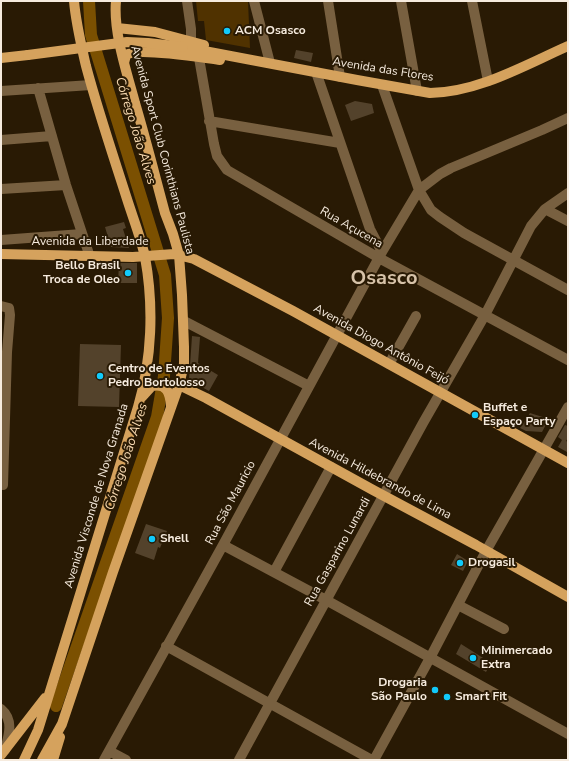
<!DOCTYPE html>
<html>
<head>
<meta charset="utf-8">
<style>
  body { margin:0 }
  #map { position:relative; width:569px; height:761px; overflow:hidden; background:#291a04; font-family:"Nunito Sans",sans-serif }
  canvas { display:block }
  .frame { position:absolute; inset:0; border:2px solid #f6ebde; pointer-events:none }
</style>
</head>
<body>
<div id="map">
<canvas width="569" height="761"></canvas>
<div class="frame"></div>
</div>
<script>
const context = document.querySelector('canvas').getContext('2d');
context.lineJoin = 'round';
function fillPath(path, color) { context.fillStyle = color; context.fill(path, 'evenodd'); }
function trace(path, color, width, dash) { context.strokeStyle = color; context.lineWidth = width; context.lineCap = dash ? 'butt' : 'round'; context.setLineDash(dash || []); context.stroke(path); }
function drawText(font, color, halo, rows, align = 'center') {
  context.font = font + ' "Nunito Sans",sans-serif'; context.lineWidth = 4; context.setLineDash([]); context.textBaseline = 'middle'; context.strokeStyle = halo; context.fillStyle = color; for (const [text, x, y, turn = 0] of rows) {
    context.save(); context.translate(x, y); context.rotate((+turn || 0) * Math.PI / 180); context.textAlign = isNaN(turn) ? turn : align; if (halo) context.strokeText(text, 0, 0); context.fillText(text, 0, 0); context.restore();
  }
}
fillPath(new Path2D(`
  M196,1H248L250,48L206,40L204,21H198Z`), '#503200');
trace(new Path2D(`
  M56,706L157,417L164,376L168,318L165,275L91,35L89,1`), '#7b5001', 12);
fillPath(new Path2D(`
  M296,50L313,53L311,62L294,58Z
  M355,101L372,104L374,113L351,121L345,105Z
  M124,222L126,228L123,229L129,248L111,247L105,227Z
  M119,263H137V283H118Z
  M192,336L200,337L198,363L218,375L209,391L189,380Z
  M80,344L121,345L119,407L78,406Z
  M530,413L549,419L542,432L526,431L520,428Z
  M565,425L568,426V438L566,441L568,442L567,452L558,447L562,440L558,437Z
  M146,524L167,531L160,548L158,547L154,560L135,553Z
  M457,554L468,561L463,571L451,565Z
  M461,644L491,663L486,672L456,654Z`), '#53422b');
trace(new Path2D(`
  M187,1L191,29V42
  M254,1L270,63
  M328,1L340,77
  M401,1L417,91
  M472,1L488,81
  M199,58L214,144L217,156L227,170L379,258L568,360
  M316,72L370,229L382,252
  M382,85L419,190L431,210L440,217L464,233L568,290
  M38,88L66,185L90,257
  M1,91L91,85
  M209,121L340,143
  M1,140L52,136
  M1,189L66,185
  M545,209L568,221
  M1,240L82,234
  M1,306L9,308L10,315L7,352L3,485
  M184,321L309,386
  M389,364L416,316
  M223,545L326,600L568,734
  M274,572L331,467
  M458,605L504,629
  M166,646L372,760
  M1,709C14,720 9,735 5,750
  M109,751L126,760
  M104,760L223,545L382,252L419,190L440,174L451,168L542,130L568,118
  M239,760L423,423L485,315L531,226L545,209L568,193
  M374,760L430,658L486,551L568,407`), '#786040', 10);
trace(new Path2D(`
  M117,28L155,32L204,45
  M183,47L357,80L430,93C479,92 525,65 568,46
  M1,58L28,55
  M124,63L126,55C138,47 203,58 220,60
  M1,254L133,257L174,254L194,259L293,311L568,463
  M179,385L206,398L373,490L476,545L568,597
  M142,397L152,386C167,383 170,393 171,406
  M1,755L45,698
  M24,760L38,730L138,407C152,359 154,306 145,257C141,238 133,218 127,199C113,155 98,111 86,66C81,44 76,24 74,1
  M42,760L62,724L113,572L179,385L184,364V347L182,295L179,255L173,234L165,213C155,176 146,140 135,103C127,73 113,32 116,1
  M53,760L60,737`), '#d5a25d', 10);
trace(new Path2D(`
  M28,55L127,42L148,43L183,47`), '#d5a25d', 10);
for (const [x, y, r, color] of [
  [227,31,4,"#11cafb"],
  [128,273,4,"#11cafb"],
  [100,376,4,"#11cafb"],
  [475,415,4,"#11cafb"],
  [152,539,4,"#11cafb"],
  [460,563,4,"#11cafb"],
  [473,658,4,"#11cafb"],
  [435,690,4,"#11cafb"],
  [447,697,4,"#11cafb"]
]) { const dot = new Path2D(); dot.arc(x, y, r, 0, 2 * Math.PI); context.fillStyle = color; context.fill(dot); trace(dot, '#291a04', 1.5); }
drawText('bold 12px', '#f6ebde', '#291a04', [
  ["ACM Osasco",235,31],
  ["Bello Brasil",120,266,"right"],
  ["Troca de Oleo",120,280,"right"],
  ["Centro de Eventos",108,369],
  ["Pedro Bortolosso",108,383],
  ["Buffet e",483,408],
  ["Espaço Party",483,422],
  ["Shell",160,539],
  ["Drogasil",468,563],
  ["Minimercado",481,651],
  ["Extra",481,665],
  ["Drogaria",427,683,"right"],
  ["São Paulo",427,697,"right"],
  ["Smart Fit",455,697]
], 'left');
drawText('12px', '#f6ebde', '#291a04', [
  ["Avenida das Flores",383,70,9],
  ["Avenida Sport Club Corinthians Paulista",162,150,75],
  ["Rua Açucena",351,228,30],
  ["Avenida da Liberdade",90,242],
  ["Avenida Diogo Antônio Feijó",381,345,29],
  ["Avenida Hildebrando de Lima",380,479,28],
  ["Avenida Visconde de Nova Granada",97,496,-73],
  ["Rua São Mauricio",231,503,-62],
  ["Rua Gasparino Lunardi",338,552,-61]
]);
drawText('italic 13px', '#f8dab2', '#291a04', [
  ["Córrego João Alves",135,131,73],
  ["Córrego João Alves",127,457,-72]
]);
drawText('bold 20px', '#d7c3a9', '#291a04', [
  ["Osasco",384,279]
]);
</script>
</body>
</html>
